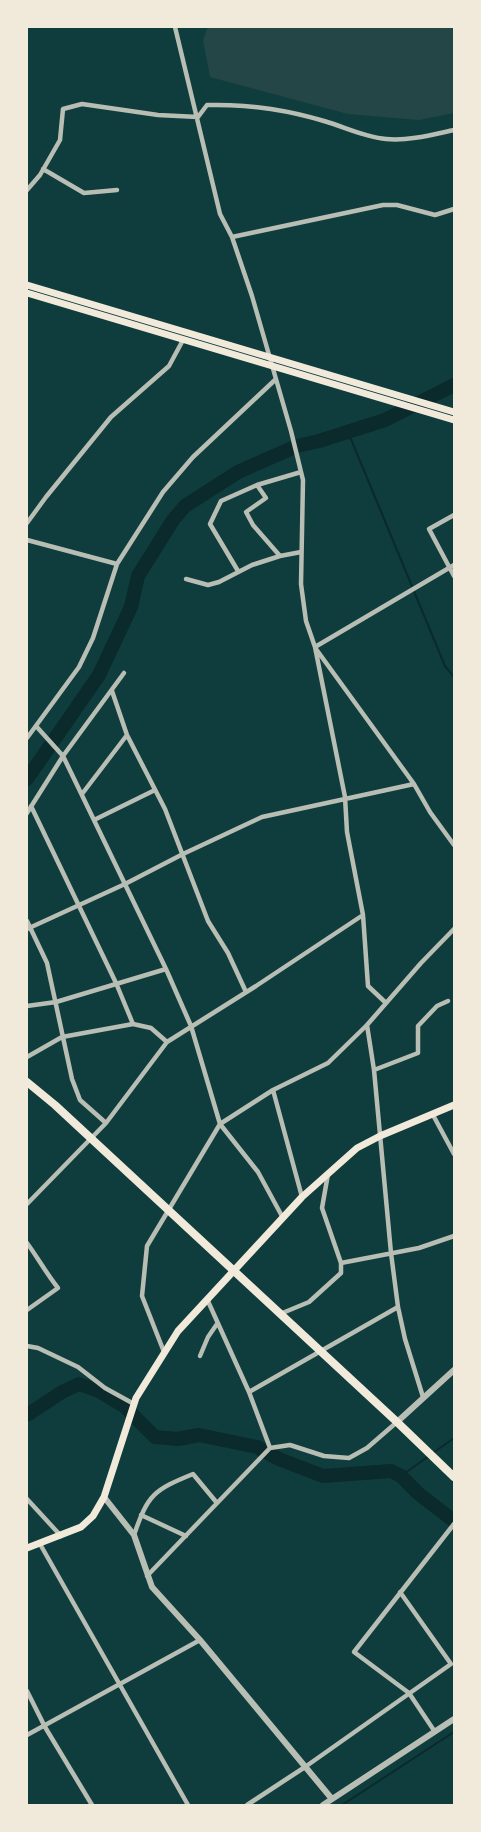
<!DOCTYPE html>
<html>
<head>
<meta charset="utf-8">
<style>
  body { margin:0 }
  #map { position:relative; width:481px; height:1832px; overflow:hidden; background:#0f3d3e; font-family:"IBM Plex Sans",sans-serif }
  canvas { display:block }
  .frame { position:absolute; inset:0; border:28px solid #f1e9da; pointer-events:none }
</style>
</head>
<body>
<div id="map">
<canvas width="481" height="1832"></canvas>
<div class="frame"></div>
</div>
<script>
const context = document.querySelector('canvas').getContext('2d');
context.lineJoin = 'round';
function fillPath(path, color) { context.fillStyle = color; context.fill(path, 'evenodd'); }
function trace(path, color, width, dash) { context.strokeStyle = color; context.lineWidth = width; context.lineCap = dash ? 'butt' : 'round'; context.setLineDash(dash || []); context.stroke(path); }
fillPath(new Path2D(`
  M208,27H454V113L419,120L348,114L210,77L203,40Z`), '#244646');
trace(new Path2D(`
  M348,432L445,666L454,677
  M401,1476L454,1438
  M342,1805L454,1732`), '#0a2a2b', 2);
trace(new Path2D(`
  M27,779L99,675L131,607L138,576L173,520L185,506L238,472L297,446L319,441L385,420L454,385
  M27,1415L62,1392L79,1384L99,1391L124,1406L155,1437L178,1439L199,1435L257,1447L279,1459L323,1476L391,1471L401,1476L419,1494L454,1521`), '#0a2a2b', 14);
trace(new Path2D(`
  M175,27L220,214L232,237L252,296L291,431L303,480L301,584L306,621L315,647L345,797L347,832L363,915L368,986L386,1003
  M198,117L207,105C248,104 285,109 324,121C345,127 364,137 386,139C409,141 431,135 454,130
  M43,169L84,193L117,190
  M27,190L40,175L60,140L63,109L82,104L158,115L198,117
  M232,237L383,205H397L435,215L454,209
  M257,485L266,498L246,512L253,525L280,556
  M454,515L429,529L454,576
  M27,523L46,497L111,417L169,366L183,340
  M27,540L117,564
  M238,571L210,524L221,501L257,485L301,472
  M186,579L208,585L219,582L252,565L280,556L301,552
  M315,647L454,565
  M316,649L414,784L430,812L454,845
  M112,691L127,735L165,809L208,921L228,953L246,992
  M36,726L63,756L166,969L191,1026L220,1124L258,1172L283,1218
  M27,738L79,667L93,638L117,564L163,492L193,457L276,379
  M82,794L127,735
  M31,806L116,983L133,1024L151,1028L167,1042
  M27,813L63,756L124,673
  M94,820L155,790
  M27,921L47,963L72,1079L80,1100L106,1123
  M27,929L125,884L183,854L262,817L414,784
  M27,1006L56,1002L166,969
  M367,1025L374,1070L391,1253L398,1307L405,1339L423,1397
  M27,1057L62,1037L133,1024
  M374,1070L418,1053V1026L437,1006L448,1001
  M273,1090L302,1197
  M433,1115L454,1154
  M328,1174L322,1208L341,1263L419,1248L454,1236
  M27,1204L106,1123L167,1042L256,986L363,915
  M27,1243C38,1258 46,1273 58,1288L27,1310
  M207,1299L249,1392L270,1448
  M280,1314L309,1302L341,1273V1263
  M27,1346L38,1348L78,1367L105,1388L134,1404
  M164,1352L142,1296L147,1246L220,1124L273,1090L328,1063L367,1025L421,963L454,929
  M200,1356L208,1337L217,1324
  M249,1392L398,1307
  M27,1499L61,1536
  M141,1515L186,1536
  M134,1535C148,1494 154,1490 193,1474L217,1503
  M40,1544L188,1805
  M147,1576L270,1448L290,1445L324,1456L349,1458L367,1448L397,1422
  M27,1691L45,1727L92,1805
  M435,1732L409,1693L354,1652L454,1524
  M27,1735L200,1640
  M247,1805L305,1767L451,1664L400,1592`), '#b8beb3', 4.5);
trace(new Path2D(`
  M397,1422L454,1370
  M104,1497L134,1535L152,1587L200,1640L332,1799
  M323,1805L454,1719`), '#b8beb3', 6);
trace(new Path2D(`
  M27,285L454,412
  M27,293L454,420
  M27,1548L81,1527L93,1516L104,1497L136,1398L178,1331L302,1197L357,1148L380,1136L454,1105`), '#f1e9da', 7);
trace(new Path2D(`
  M27,1082L55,1105L397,1422L454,1477`), '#f1e9da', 8);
</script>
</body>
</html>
